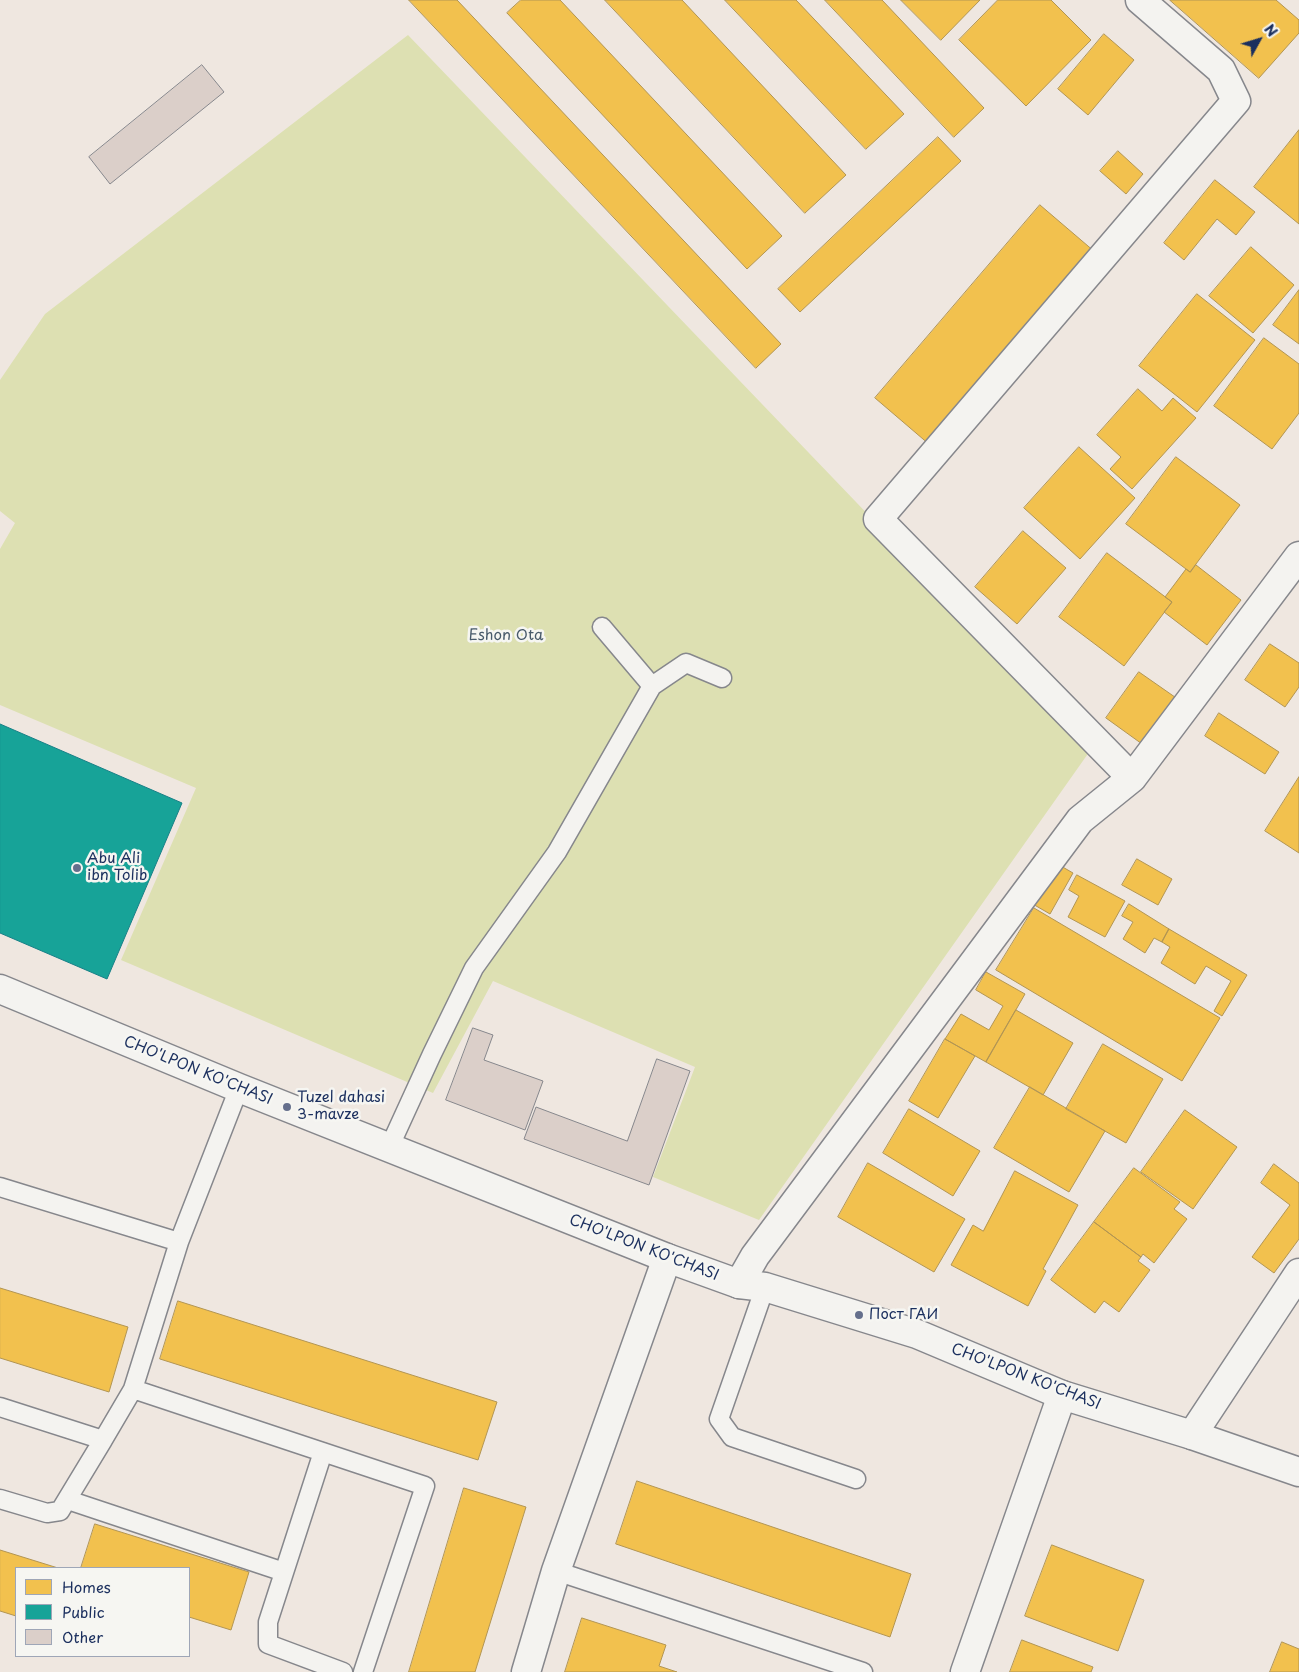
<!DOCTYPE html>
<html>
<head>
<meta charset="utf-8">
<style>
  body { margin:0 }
  #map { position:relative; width:1299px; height:1672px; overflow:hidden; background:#efe7e0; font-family:"Playpen Sans",sans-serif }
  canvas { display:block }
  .legend { position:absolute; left:15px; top:1567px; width:175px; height:90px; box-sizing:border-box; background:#f6f6f2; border:1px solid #9ea6b7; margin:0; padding:6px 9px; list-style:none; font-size:15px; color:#1b2f5e }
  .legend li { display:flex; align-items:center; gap:10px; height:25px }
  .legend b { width:25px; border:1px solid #9ea6b7 }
  .north { position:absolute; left:1234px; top:15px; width:50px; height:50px; -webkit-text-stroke:4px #f6f6f2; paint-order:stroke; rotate:51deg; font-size:14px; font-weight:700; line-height:20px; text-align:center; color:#1b2f5e }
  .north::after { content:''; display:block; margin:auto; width:18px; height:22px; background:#1b2f5e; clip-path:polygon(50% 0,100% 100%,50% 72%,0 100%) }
</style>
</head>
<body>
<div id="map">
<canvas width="1299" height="1672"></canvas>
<ul class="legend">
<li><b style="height:14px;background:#f2c14e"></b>Homes</li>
<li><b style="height:14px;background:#17a398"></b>Public</li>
<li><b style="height:14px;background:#dbcfc9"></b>Other</li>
</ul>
<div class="north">N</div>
</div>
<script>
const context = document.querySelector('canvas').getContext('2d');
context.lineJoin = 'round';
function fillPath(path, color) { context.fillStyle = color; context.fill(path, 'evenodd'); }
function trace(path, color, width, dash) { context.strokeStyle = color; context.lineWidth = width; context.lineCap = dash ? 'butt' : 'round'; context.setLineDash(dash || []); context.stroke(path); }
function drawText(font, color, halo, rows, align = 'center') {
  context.font = font + ' "Playpen Sans",sans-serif'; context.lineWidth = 5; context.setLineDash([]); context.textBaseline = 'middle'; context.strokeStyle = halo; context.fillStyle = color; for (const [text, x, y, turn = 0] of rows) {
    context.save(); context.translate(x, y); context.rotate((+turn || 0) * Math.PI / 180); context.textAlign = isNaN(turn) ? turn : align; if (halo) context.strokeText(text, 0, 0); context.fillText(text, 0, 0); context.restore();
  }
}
fillPath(new Path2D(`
  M408,35L1092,748L759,1220L653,1177L695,1067L493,981L433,1093L121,960L196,788L0,705V549L15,523L0,511V380L45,314Z`), '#dde0b2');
const homes = new Path2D(`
  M409,0H457L781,344L756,368Z
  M521,0H560L782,236L747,269L507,13Z
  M605,0H682L846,175L805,213Z
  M725,0H796L904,114L866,149Z
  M825,0H882L984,108L954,137Z
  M901,0H980L941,40Z
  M998,0H1051L1091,40L1026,106L959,40Z
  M1170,0H1276L1299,20V33L1259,78Z
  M1104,34L1134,60L1088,115L1058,89Z
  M1299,130V224L1254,187Z
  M938,137L961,161L800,312L778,289Z
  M1118,151L1143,174L1126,194L1100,171Z
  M1215,180L1255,212L1236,235L1217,219L1184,260L1164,243Z
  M1040,205L1095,252L930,445L875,398Z
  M1251,247L1294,285L1253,333L1209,296Z
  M1299,290V344L1273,325Z
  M1197,294L1255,340L1197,412L1139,366Z
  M1264,338L1299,364V413L1272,449L1214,406Z
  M1138,389L1162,411L1173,398L1196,418L1132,489L1110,469L1121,457L1097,435Z
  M1079,447L1135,498L1080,559L1024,508Z
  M1176,457L1240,505L1190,572L1126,524Z
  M1023,531L1066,568L1017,624L975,587Z
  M1107,553L1172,602L1124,666L1059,617Z
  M1196,565L1241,600L1207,645L1164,612L1172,602L1165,597L1186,569L1190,572Z
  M1270,644L1299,663V687L1285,707L1245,680Z
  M1139,672L1182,702L1149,749L1106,718Z
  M1219,713L1279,752L1265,774L1205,736Z
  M1299,777V853L1265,831Z
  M1137,859L1172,879L1158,905L1122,885Z
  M1054,862L1073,873L1050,914L1031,903Z
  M1077,875L1125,901L1105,937L1068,917L1079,896L1069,890Z
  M1129,904L1169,929L1162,942L1154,938L1145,953L1123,939L1133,922L1122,916Z
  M1034,908L1220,1018L1182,1081L996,970Z
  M1169,929L1247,975L1222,1016L1214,1011L1231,981L1206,966L1195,984L1161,963L1170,947L1162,942Z
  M986,972L1025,994L986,1062L945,1039L961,1014L989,1030L1003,1006L976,990Z
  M1016,1010L1073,1043L1043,1095L986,1062Z
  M945,1039L975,1056L938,1118L909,1101Z
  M1103,1044L1163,1079L1126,1143L1066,1109Z
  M1030,1087L1105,1131L1069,1192L994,1148Z
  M909,1109L980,1151L953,1196L883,1153Z
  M1185,1110L1237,1147L1193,1209L1141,1172Z
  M868,1163L965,1219L934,1272L838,1217Z
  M1274,1164L1299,1183V1239L1274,1273L1252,1257L1290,1205L1261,1183Z
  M1134,1168L1180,1202L1174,1209L1187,1219L1154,1263L1143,1254L1141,1257L1094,1222Z
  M1015,1171L1078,1205L1043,1269L1046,1271L1028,1306L951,1265L973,1225L983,1231Z
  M1094,1222L1141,1257L1138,1261L1150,1270L1119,1312L1104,1301L1095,1313L1051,1280Z
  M0,1288L128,1327L109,1392L0,1358Z
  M178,1301L497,1402L478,1460L160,1359Z
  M637,1481L911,1574L890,1637L616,1544Z
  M464,1488L526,1507L475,1672H409Z
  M95,1524L249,1572L231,1630L189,1617V1568H81Z
  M1052,1545L1144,1580L1118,1651L1025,1616Z
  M0,1550L58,1568H16V1616L0,1611Z
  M582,1618L666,1645L659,1666L677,1672H565Z
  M1022,1640L1093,1667L1091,1672H1010Z
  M1282,1642L1299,1649V1672H1270Z`);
fillPath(homes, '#f2c14e');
trace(homes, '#b29553', 1);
const public = new Path2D(`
  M0,724L182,803L107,979L0,933Z`);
fillPath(public, '#17a398');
trace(public, '#188087', 1);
const building = new Path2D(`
  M202,65L224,92L110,184L89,157Z
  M473,1028L493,1035L484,1060L543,1081L525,1130L446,1100Z
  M657,1059L690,1071L649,1185L524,1139L536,1107L627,1141Z`);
fillPath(building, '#dbcfc9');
trace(building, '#86878c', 1);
const service = new Path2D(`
  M602,627L652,686
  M389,1148L432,1054L474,968L557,852L652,686L686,663L722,678
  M0,1187L179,1242
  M765,1287L719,1419L732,1437L856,1479
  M133,1389L179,1242L239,1088
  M0,1407L103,1440L133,1389L425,1486L363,1672
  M323,1452L268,1622V1644L343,1672
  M0,1499L47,1513L60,1511L103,1440
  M68,1500L284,1572
  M556,1571L863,1672`);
const minor = new Path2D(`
  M1132,778L878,519L1236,101L1221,70L1140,0
  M739,1284L755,1256L1080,820L1132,778L1299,556
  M1192,1435L1299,1273
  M526,1672L556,1571L667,1258
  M965,1672L1062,1395`);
const secondary = new Path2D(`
  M0,989L239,1088L667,1258L739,1284L765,1287L917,1334L1062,1395L1192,1435L1299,1472`);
trace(service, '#86878c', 21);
trace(minor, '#86878c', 31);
trace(secondary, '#86878c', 31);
trace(service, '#f4f3f0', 18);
trace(minor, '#f4f3f0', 28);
trace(secondary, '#f4f3f0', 28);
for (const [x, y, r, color] of [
  [77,868,5,"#656f8c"],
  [287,1107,5,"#656f8c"],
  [859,1315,5,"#656f8c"]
]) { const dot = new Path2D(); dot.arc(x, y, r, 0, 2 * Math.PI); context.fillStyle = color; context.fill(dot); trace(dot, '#f6f6f2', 2); }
drawText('15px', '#485a6a', '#f6f6f2', [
  ["Eshon Ota",506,636]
]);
drawText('15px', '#1b2f5e', '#f6f6f2', [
  ["Abu Ali",87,859],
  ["ibn Tolib",87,876],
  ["Tuzel dahasi",297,1098],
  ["3-mavze",297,1115],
  ["Пост ГАИ",869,1315]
], 'left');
drawText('15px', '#1b2f5e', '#f6f6f2', [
  ["CHO'LPON KO'CHASI",198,1071,22],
  ["CHO'LPON KO'CHASI",644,1248,21],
  ["CHO'LPON KO'CHASI",1026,1377,21]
]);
</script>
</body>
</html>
